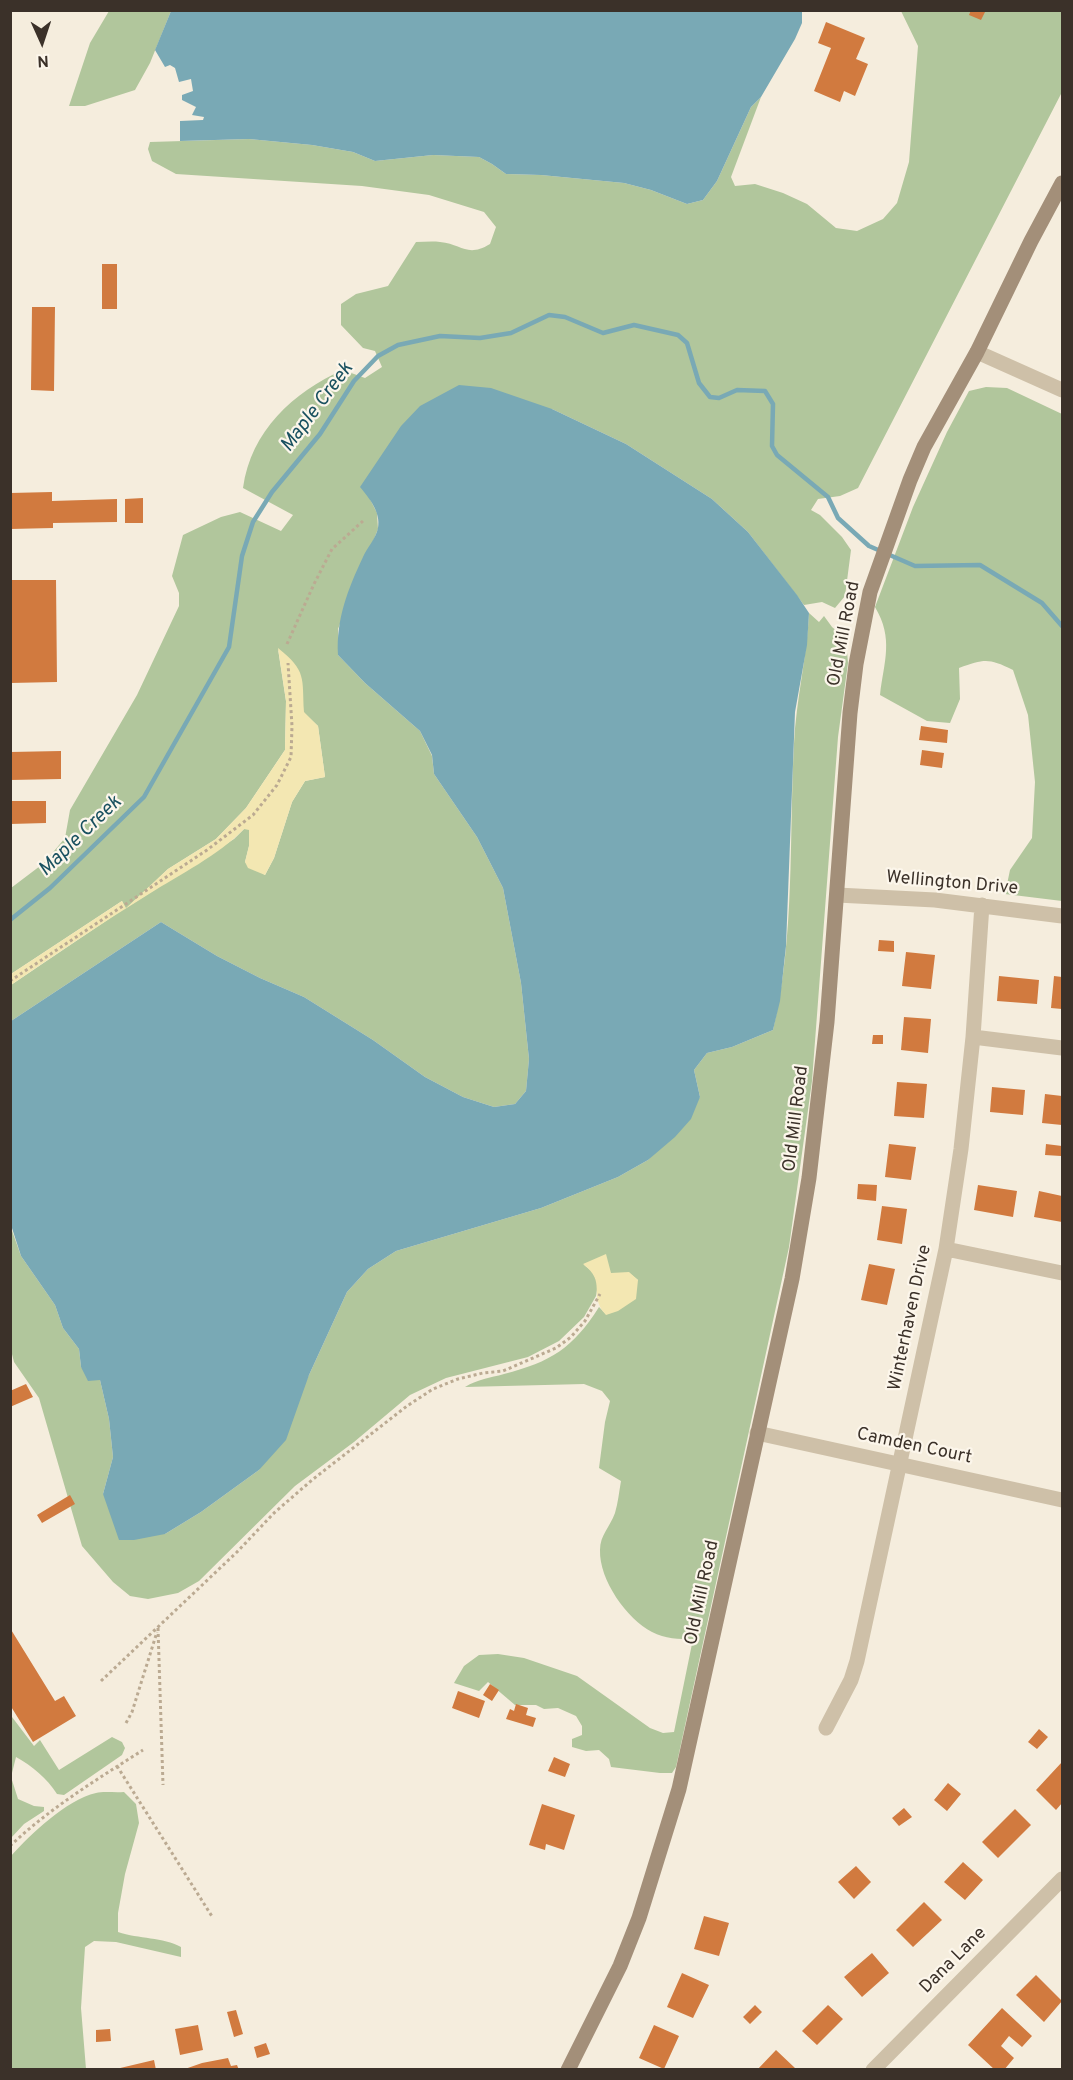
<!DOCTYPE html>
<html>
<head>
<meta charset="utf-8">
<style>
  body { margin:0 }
  #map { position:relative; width:1073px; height:2080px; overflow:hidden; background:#f5eddd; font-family:Overpass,sans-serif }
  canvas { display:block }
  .frame { position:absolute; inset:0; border:12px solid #3b3129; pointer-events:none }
  .north { position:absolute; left:12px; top:12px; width:60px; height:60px; -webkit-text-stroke:4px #fcf6eb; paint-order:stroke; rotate:177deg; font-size:16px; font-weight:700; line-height:24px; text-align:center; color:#3b3129 }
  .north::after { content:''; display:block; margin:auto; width:21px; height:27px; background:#3b3129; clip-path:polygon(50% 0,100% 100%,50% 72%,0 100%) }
</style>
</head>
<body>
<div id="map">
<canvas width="1073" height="2080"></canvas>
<div class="frame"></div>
<div class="north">N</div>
</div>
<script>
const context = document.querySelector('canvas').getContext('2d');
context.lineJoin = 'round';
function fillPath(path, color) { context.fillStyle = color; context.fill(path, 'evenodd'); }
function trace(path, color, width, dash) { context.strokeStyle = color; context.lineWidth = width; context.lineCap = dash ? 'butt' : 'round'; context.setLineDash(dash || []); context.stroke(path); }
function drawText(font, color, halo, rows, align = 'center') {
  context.font = font + ' Overpass,sans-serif'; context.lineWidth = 4.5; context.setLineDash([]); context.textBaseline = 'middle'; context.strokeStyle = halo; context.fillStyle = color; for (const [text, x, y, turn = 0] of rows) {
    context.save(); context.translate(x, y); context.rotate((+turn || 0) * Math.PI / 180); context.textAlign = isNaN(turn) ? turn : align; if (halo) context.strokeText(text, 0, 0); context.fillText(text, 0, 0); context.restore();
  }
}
fillPath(new Path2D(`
  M109,11H171L150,63L135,90L85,106H69L90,43Z
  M901,11H1062V92L858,488L840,496L818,499L811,510L820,515L842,537L851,550L845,596L835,608L822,602L804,605L748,532L712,499L626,444L552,409L369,497L377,513L378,529L338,629V655L365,683L420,731L432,756L434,774L477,837L503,888L521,983L529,1059L526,1091L515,1104L494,1107L463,1097L425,1077L373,1040L304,997L260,978L217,956L161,922L11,1021V985L125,908L122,901L11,974V888L44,863L65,838L70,810L137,695L179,606V593L172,576L183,535L221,517L240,512L281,531L293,515L243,488C251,431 293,392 343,370L365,378L382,367L375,351L363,348L341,325V304L356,294L388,286L416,242C424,242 432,241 440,242C462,244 467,258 490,244L496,227L484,212L429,195L362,186L176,174L152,161L148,149L150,142L249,139L312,145L353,152L375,161L433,155L479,157L492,164L506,174L541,175L624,183L651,190L687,204L703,200L717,181L751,107L761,97L731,177L735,186L755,184L783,193L807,204L836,228L857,231L883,219L897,203L909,162L918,46ZM278,649L304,713L318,726L325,777L305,781L292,802L274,858L265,875L245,862L249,846V829H244L234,839L129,906L168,869L216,839L246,808L285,750L286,701Z
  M986,387L1007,388L1062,414V901L1005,894L1010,870L1032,838L1035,782L1028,715L1013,670C988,658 985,659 959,668L960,699L950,723L927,721L880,695C884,661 894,639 875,607L913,507L947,432L969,391Z
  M809,613L819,622L824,616L832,627L846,639L848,663L838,737L812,1081L789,1247L676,1767L672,1773H660L611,1767L609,1759L599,1750L586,1751L572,1747V1739L582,1735V1726L576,1716L558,1708L544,1709L536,1705H515L488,1682L479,1691L454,1683L464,1666L479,1655L498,1654L524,1658L577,1676L650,1728L663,1733L674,1732L693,1639C679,1639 665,1639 652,1632C627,1619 599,1580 600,1550C600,1535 610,1527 615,1513C618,1503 619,1492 621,1481L599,1468L605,1422L610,1401L602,1391L584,1384L465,1387C478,1379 490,1378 504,1374C551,1362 573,1348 599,1307L606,1314L638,1280L629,1273H611L584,1265L593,1272L598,1284L596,1296L584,1317L559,1341L528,1357L446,1378L410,1395L354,1442L295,1486L199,1581L178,1593L148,1599L130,1596L113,1582L82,1546L39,1398L14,1362L11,1350L10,1225L21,1256L55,1305L63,1328L79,1349L81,1367L100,1380L109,1419L113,1457L103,1494L165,1534L201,1512L259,1470L309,1375L347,1292L368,1269L396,1251L541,1208L618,1177L648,1160L700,1097L694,1070L707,1053L732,1047L773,1030C795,937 789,839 794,744C796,700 807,657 809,613Z
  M12,1717L34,1746L40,1740L59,1770L112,1737L122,1742L125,1748L122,1755L64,1795L57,1794C47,1778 32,1766 16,1757L11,1777L18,1799L34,1806L44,1807V1811L24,1824L11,1838L10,1719Z
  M124,1792L136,1804L139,1823L125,1874L118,1913V1932C139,1939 163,1937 181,1947V1957L116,1942L94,1941L85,1947L81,2008L86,2069H11V1856C31,1834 66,1800 96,1793C104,1791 115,1793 124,1792Z`), '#b1c69c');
fillPath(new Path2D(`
  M278,648C307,671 302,678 304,712L318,726L325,777L305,781L292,802L274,858L265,875L248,868L245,862L249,846V830L244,829C219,855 179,875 149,894C102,923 56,954 11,985V974L122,901L126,908L168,869L216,839L246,808L285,750L286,701Z
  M606,1254L611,1273L629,1272L638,1280L636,1299L618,1311L606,1315C587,1294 608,1283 583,1264Z`), '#f3e7b2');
fillPath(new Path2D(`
  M171,11L802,10V23L795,39L761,97L751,107L717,181L703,200L687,204L651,190L624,183L541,175L506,174L492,164L479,157L433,155L375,161L353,152L312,145L249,139L180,141V121L203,120L204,117L192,115L196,107L182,100V95L193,91L191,79L179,82L175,68L170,65L165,67L155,50Z
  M459,385L491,388L552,409L626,444L712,499L748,532L797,595L809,613L807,645L795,712L786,946L780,1001L773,1030L732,1047L707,1053L694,1070L700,1097L691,1119L675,1137L648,1160L618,1177L541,1208L396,1251L368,1269L347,1292L309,1375L286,1440L259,1470L201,1512L165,1534L134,1540H119L103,1494L113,1457L109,1419L100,1380L88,1381L81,1367L79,1349L63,1328L55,1305L21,1256L11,1225V1021L161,922L217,956L260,978L304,997L373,1040L425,1077L463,1097L494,1107L515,1104L526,1091L529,1059L521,983L503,888L477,837L434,774L432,755L420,731L365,683L338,655C336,619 348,589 363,557C367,548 376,538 378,528C381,512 369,498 360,487L401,426L420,406Z`), '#79a9b5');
trace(new Path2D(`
  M10,920L50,888L144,797L229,647L242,556L253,522L272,492L320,434L354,381L378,356L398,345L440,336L480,338L511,333L549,315L565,317L603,333L634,325L678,335L687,343L699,383L710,397L719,398L737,390L765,391L773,404L772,446L777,455L828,497L838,518L869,546L915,566L980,565L1042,603L1062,626`), '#79a9b5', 4.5);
fillPath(new Path2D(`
  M971,10H986L981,20L969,15Z
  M826,22L865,38L856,59L868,64L855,96L844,91L840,102L814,91L831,48L818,43Z
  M102,264H117V309H102Z
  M32,307H55L54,391L31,390Z
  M52,492V501L117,499V522L53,523V528L10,529V493Z
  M143,498V523H125V499Z
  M10,580H56L57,682L10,683Z
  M921,726L948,730L947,743L919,740Z
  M922,750L944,753L942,768L920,765Z
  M61,751V779L10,780V752Z
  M10,801H46V823L10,824Z
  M879,940L894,941V952L878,951Z
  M906,952L935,955L931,989L902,986Z
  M999,976L1039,980L1037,1004L997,1001Z
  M1054,976L1062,977V1009L1051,1008Z
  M904,1017L931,1019L928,1053L901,1050Z
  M873,1035H883V1044H872Z
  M897,1082L927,1084L924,1118L894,1116Z
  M992,1087L1025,1090L1023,1115L990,1112Z
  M1045,1094L1062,1096V1125L1042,1123Z
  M889,1144L916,1147L911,1180L885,1177Z
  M1046,1144L1062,1146L1061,1156L1045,1155Z
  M858,1184L877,1185L876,1201L857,1199Z
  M978,1185L1017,1191L1013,1217L974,1210Z
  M1039,1191L1062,1196V1222L1034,1217Z
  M882,1206L907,1209L902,1244L877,1240Z
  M869,1264L895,1269L887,1305L861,1300Z
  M26,1384L33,1397L10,1407V1391Z
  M70,1495L75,1504L42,1523L37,1515Z
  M10,1628L55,1701L64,1696L76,1716L33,1742L10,1705Z
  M490,1684L499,1690L492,1701L483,1695Z
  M458,1691L485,1701L479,1718L452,1708Z
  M516,1704L528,1708L526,1715L536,1718L533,1727L506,1719L510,1709L514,1711Z
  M1039,1729L1048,1737L1037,1749L1028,1742Z
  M554,1757L570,1764L565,1777L548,1771Z
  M1062,1762V1803L1056,1810L1036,1790Z
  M948,1783L961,1794L947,1811L934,1800Z
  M542,1804L575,1815L564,1850L546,1844L545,1850L529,1845Z
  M904,1808L912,1817L899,1826L892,1818Z
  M1015,1809L1031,1825L998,1858L982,1842Z
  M963,1862L983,1880L965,1900L944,1882Z
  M856,1866L871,1882L854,1899L838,1882Z
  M924,1902L942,1920L913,1947L896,1930Z
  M704,1916L729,1923L719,1956L694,1949Z
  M872,1953L889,1973L862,1997L844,1977Z
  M682,1973L709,1985L693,2018L667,2007Z
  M1036,1975L1062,2001L1044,2022L1016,1995Z
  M755,2005L762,2012L750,2024L743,2017Z
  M828,2005L843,2019L817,2045L802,2031Z
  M1002,2008L1032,2036L1022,2047L1009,2036L1001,2046L1014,2058L1004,2070H995L968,2045Z
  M236,2010L243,2034L234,2037L227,2012Z
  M198,2025L203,2050L180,2055L175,2029Z
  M654,2025L679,2036L664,2069L639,2058Z
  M110,2029L111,2041L96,2042V2030Z
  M266,2043L270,2054L257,2058L254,2047Z
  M776,2050L795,2068L793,2070H757Z
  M228,2058L231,2066L237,2065L239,2070H182L202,2063Z
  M154,2060L156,2070H117L116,2069Z`), '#d17a3f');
trace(new Path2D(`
  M287,644L314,584L332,549L363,521
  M10,981L207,850L253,815L277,785L291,757L292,726L288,663
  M158,1628L163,1785
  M101,1681L237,1552L274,1513L312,1480L407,1406L433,1389L458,1379L483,1373L503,1371L556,1348L571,1337L585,1321L600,1294
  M126,1723L132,1712L157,1632
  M117,1766L213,1918
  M10,1846C50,1808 96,1780 143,1750`), '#bbaa92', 3, [3, 3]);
trace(new Path2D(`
  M977,352L1062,390
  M837,895L935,900L1062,916
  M973,1037L1062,1048
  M946,1249L1062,1273
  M757,1433L1062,1500
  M826,1728L851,1680L857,1661L946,1249L961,1149L973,1037L982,905
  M873,2070L1062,1879`), '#cec0a8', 15);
trace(new Path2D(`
  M568,2070L620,1966L639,1918L679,1789L792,1279L809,1178L827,1022L850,713L856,664L870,592L910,480L924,447L977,352L1031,241L1062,183`), '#a38f79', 15);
drawText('18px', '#3b3129', '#fcf6eb', [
  ["Old Mill Road",845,634,-79],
  ["Wellington Drive",952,884,5],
  ["Old Mill Road",797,1119,-83],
  ["Winterhaven Drive",911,1318,-78],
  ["Camden Court",914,1447,12],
  ["Old Mill Road",703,1593,-78],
  ["Dana Lane",954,1961,-45]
]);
drawText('italic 20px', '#1a5160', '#fcf6eb', [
  ["Maple Creek",318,408,-53],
  ["Maple Creek",81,837,-44]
]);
</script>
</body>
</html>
